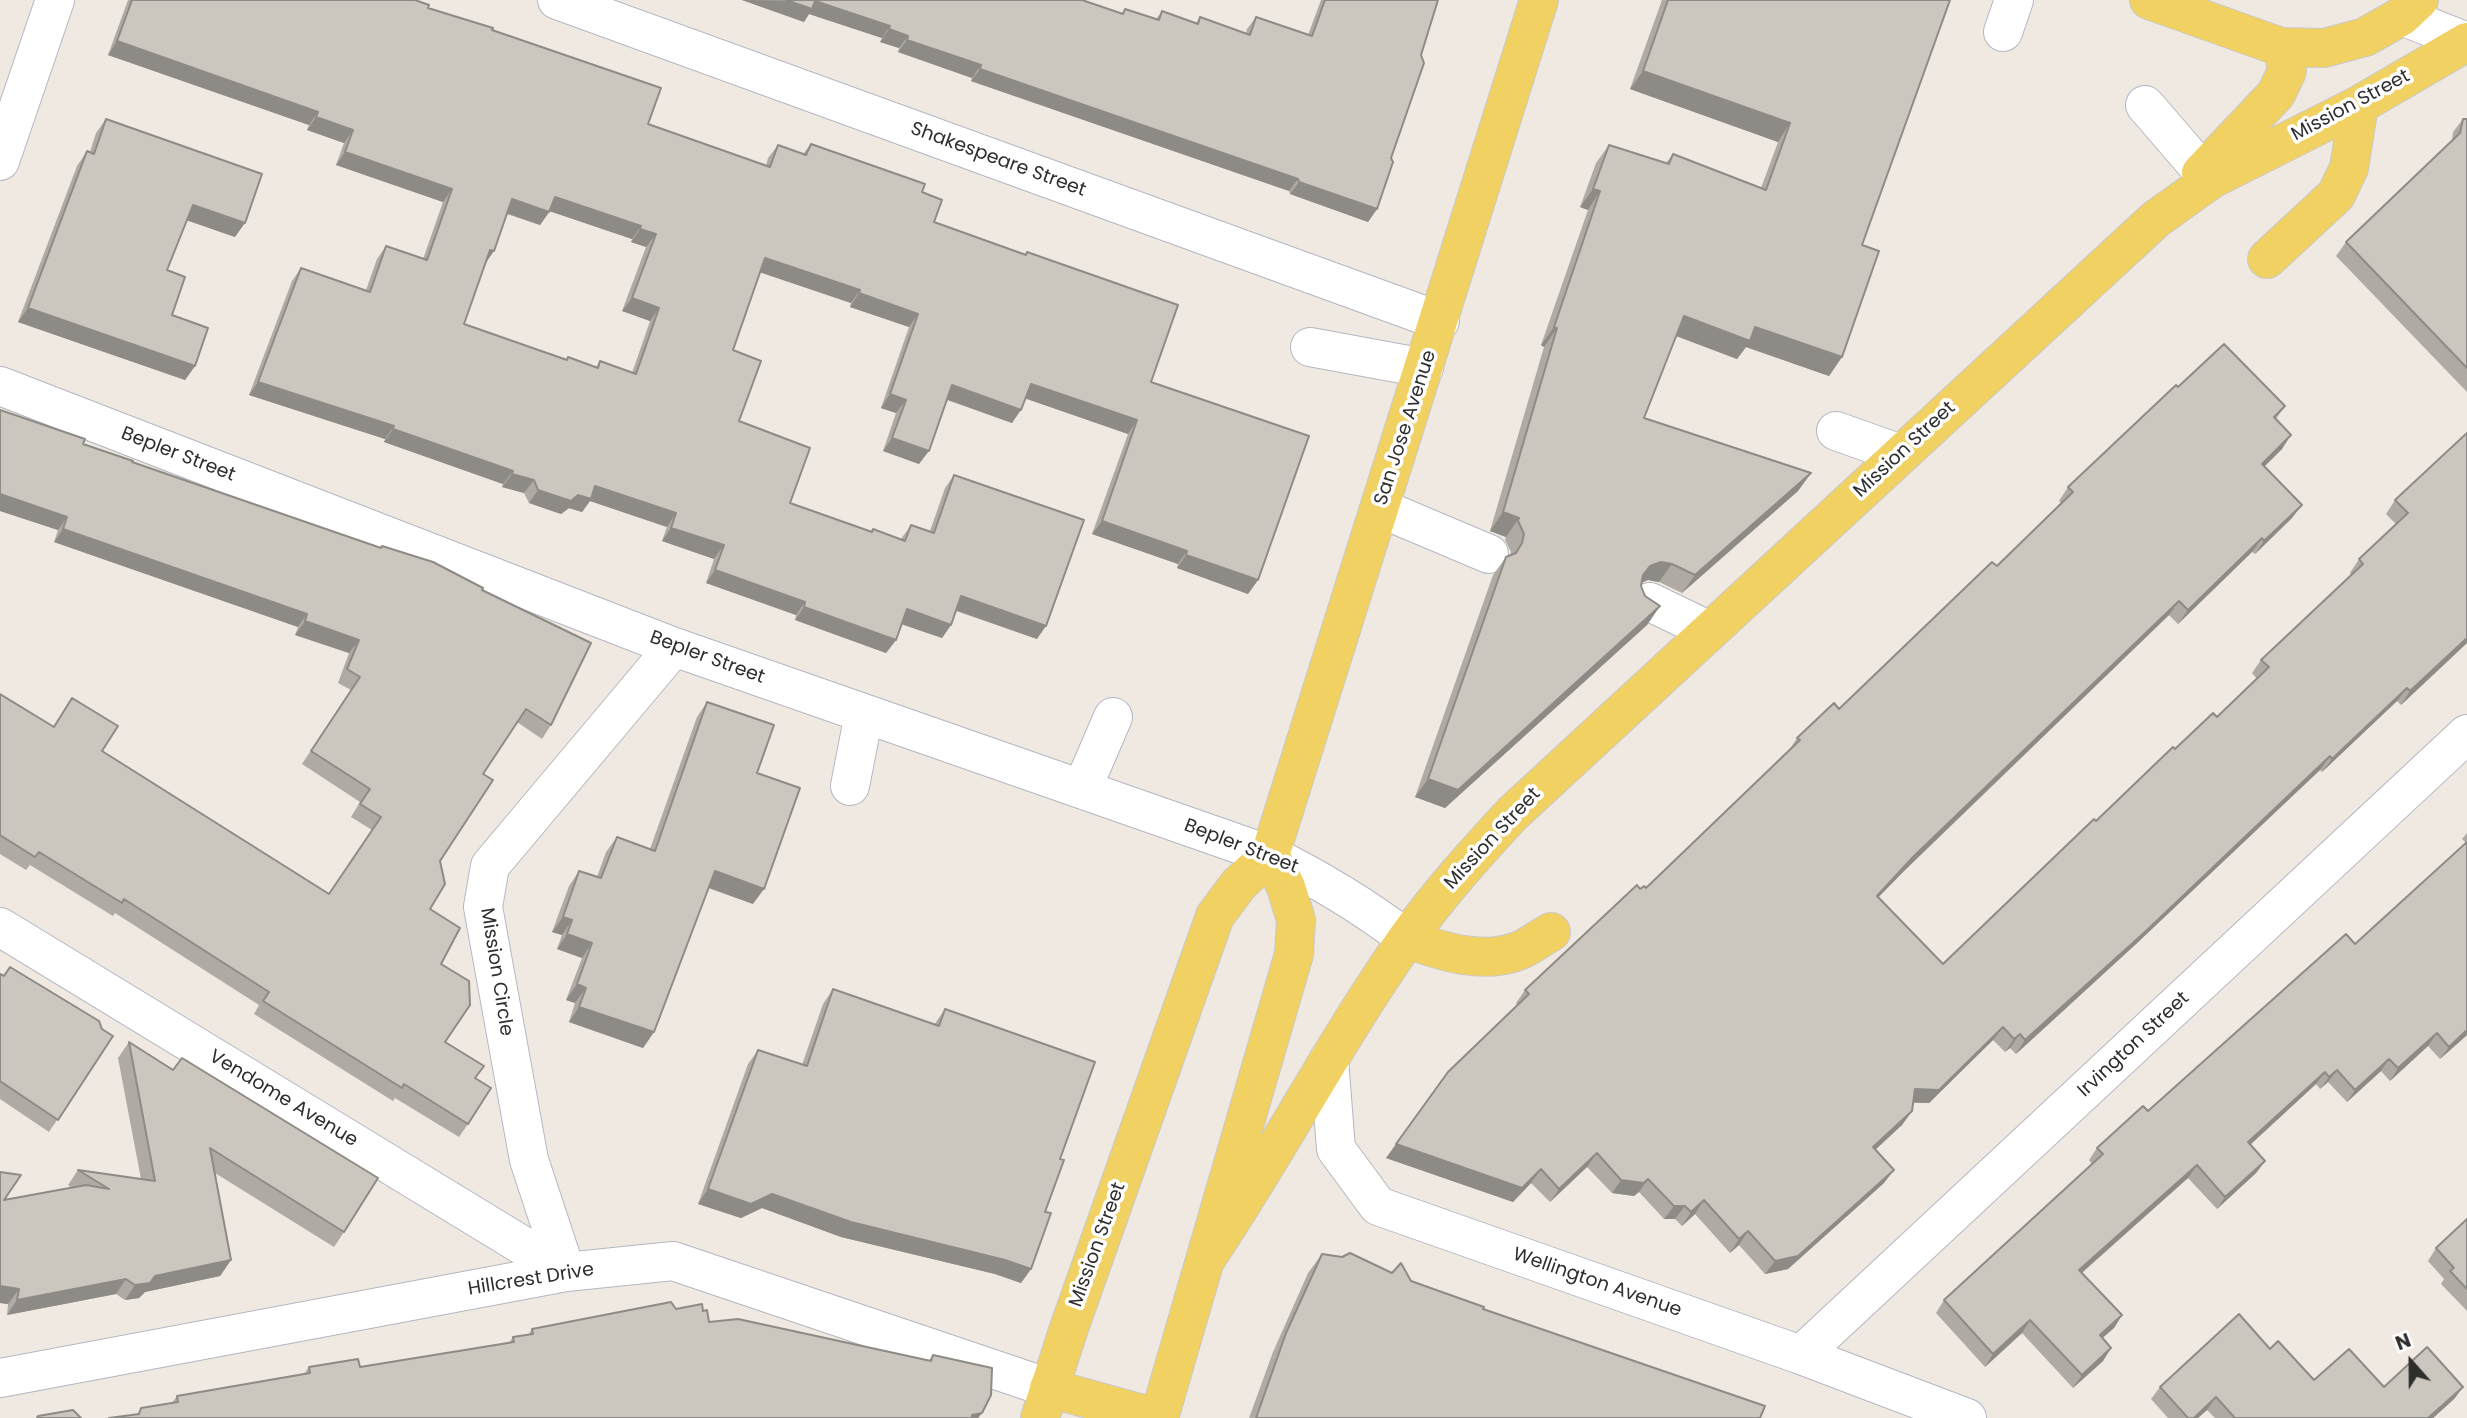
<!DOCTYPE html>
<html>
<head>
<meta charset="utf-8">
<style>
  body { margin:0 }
  #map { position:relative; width:2467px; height:1418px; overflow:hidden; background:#efe9e1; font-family:Poppins,sans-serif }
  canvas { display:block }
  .north { position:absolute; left:2376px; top:1327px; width:70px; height:70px; -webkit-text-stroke:5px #fff; paint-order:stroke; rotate:339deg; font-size:19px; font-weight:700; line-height:28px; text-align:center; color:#2e2e2e }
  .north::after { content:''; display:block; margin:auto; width:24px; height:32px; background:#2e2e2e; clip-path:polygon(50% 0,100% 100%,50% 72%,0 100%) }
</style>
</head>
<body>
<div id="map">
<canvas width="2467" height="1418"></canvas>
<div class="north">N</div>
</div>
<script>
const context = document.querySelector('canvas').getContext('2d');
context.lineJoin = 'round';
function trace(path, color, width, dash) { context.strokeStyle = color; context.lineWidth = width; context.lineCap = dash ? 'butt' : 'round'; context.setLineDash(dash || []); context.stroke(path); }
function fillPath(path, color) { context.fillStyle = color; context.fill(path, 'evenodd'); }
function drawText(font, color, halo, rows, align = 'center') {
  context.font = font + ' Poppins,sans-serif'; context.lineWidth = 7; context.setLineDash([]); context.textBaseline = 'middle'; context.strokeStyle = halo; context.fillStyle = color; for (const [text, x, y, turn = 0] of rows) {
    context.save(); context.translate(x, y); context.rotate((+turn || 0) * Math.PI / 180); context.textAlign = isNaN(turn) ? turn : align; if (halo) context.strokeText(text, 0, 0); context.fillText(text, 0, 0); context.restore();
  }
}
const minor = new Path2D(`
  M557,0L1440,321
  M2402,16L2467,42
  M2003,32L2014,0
  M2145,105L2202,171
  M0,161L55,0
  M1310,347L1424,368
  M0,386L674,647L1270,855C1321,880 1362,905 1407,939
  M1836,431L1901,454
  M1380,508L1489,554
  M1650,602L1710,631
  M850,786L864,714
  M1082,789L1113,717
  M0,927L566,1272
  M1329,1059L1336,1149L1378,1206L1801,1355L1967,1418
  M566,1272L529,1160L483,907L490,866L674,647
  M1801,1355L2467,734
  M0,1378L566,1272L673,1261L1049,1388`);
const major = new Path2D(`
  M2149,0L2281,47L2324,48L2365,37L2402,16L2419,0
  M2201,173L2276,94L2287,71L2283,47
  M2267,259L2336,195L2349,168L2359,105
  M1407,939C1441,951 1482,965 1518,951C1529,947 1540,938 1551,932
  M1206,1259C1276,1155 1334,1043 1406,940C1438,895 1475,854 1512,814L2156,219L2212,179L2359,105L2467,42
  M1049,1388L1157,1418
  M1040,1418L1069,1328L1215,916L1239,884L1270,855L1539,0
  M1159,1418L1294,954L1296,920L1286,887L1270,855`);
trace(minor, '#b4b7c1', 40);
trace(major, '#c9c9c9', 40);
trace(minor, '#fff', 38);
trace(major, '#f2d163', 38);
fillPath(new Path2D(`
  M128,0H415L428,8L492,30L648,124L766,166L768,158L778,145L803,154L811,144L922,192L934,222L1025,255L1027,252L1151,382L1258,580L1248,594L1177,568L1178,564L1092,534L1128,434L1025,398L1012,423L947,400L919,464L883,451L896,413L881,408L909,327L850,307L851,303L760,272L733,350L739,421L790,503L871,532L873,529L901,539L911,525L930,531L945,488L954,475L1037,639L956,611L951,625L942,638L902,624L896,640L886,653L795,620L796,615L706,583L714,559L662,541L667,527L590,501L582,512L569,508L561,514L529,503L524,493L502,487L503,484L384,442L385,439L249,395L292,281L301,268L366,290L377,259L386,246L423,259L443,202L336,165L344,143L307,130L309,125L108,55ZM550,211L632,239L631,242L646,247L622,311L650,321L632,373L600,361L596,367L568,357L566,360L464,324L485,264L507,214L540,225Z
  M742,0H1082L1122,14L1125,9L1156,19L1162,11L1196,23L1200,17L1246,34L1247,29L1256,17L1308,35L1321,0H1438L1421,55L1377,209L1368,222L1290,194L1289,191L971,81L972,78L898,52L899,48L880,42L882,38L809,14L804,22Z
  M1662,0H1950L1862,245L1842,357L1829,376L1746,347L1737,359L1676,336L1644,418L1811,473L1798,491L1682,593L1659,582L1648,580L1642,583L1641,586L1645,596L1660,606L1647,625L1445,808L1415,797L1493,575L1506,557L1510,555L1511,552L1505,540L1506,537L1490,531L1544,347L1541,345L1588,210L1580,207L1596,163L1609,145L1666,163L1673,154L1761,188L1778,142L1630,89Z
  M106,119L235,237L187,220L167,270L172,315L195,366L185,380L18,322L77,166L87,151L90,152L96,133Z
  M2463,119H2467V392L2336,256L2346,242L2452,141L2453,132Z
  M2178,387L2285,406L2276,419L2282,449L2264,466L2292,518L2255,554L2252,552L2178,624L2169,615L1904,871L1878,897L1943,964L2175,749L2217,717L2257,679L2252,673L2261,660L2351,575L2350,573L2359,559L2396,524L2386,514L2395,500L2467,433V643L2401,705L2397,701L2322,772L2320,770L2136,944L2016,1054L2010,1048L2005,1052L1993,1040L1929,1103H1913L1912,1111L1902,1125L1875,1150L1884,1183L1788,1269L1765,1274L1739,1245L1730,1253L1695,1214L1682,1226L1675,1219H1664L1639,1192L1634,1196L1612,1193L1587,1167L1550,1202L1531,1183L1513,1202L1386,1158L1517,1005L1516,1003L1525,990L1640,889L1646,888L1788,752L1797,738L1839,709L1997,566L2061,503L2059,501L2068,487Z
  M0,410L83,444L132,462L380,548L382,546L482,590L551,725L542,739L517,722L483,774L440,861L430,909L441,964L445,1042L475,1078L468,1124L459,1137L395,1098L393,1101L254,1014L259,1005L115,913L113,916L30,865L26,870L0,854V694L53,727L72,698L102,751L329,894L372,830L351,817L360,802L302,764L351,690L338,683L349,653L295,635L298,627L54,542L58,530L0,511Z
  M707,702L757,773L753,904L708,888L654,1032L643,1048L569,1022L575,1003L566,1000L582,958L557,949L562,935L552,932L569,886L579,871L597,877L606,852L617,837L650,849L697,717Z
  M2467,833V1035L2440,1059L2428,1046L2390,1081L2381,1071L2347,1102L2328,1082L2320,1089L2316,1084L2250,1145L2265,1161L2256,1173L2217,1209L2188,1178L2082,1273L2122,1315L2114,1328L2102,1338L2111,1348L2103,1361L2073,1388L2022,1333L1985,1367L1936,1313L1944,1300L2092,1164L2089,1160L2097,1148L2148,1111L2355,944L2466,843L2462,839Z
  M10,967L113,1036L49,1132L0,1099V974L3,976Z
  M833,989L934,1025L945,1009L1060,1159L1045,1212L1031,1269L1021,1283L995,1274L841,1237L762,1208L741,1218L698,1204L748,1064L758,1050L802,1065L823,1004Z
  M129,1042L344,1232L334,1247L215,1173L231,1260L220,1276L145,1292L139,1298L125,1300L116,1294L7,1315L8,1304L0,1303V1172L4,1200L72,1188L68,1185L78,1170L141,1179L118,1058Z
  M2467,1219V1311L2441,1284L2444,1279L2428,1261L2436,1248Z
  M1322,1254L1411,1281L1760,1418H1249L1273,1352L1308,1273Z
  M676,1309L703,1311L709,1322L929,1360L933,1355L982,1413L978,1418H109L137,1415L141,1408L172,1403L177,1396L304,1374L309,1367H360L509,1343L513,1337L528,1335L532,1329Z
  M2270,1349L2314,1380L2384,1387H2463L2454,1399L2433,1418H2215L2207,1410L2198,1418H2168L2151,1399L2160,1387Z`), '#afaba4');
fillPath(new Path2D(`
  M742,0L815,1L890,26L882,38L809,14L804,22Z
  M889,29L908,36L899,48L880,42Z
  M907,40L981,65L972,78L898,52Z
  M117,41L318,112L309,125L108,55Z
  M980,69L1298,179L1289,191L971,81Z
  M1643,71L1790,123L1778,142L1630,89Z
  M316,117L353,130L344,143L307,130Z
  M345,152L452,189L443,202L336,165Z
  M1299,182L1377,209L1368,222L1290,194Z
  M1593,189L1600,191L1588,210L1580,207Z
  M555,197L641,226L632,239L546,210Z
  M512,199L549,212L540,225L503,212Z
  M193,205L245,223L235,237L183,219Z
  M640,229L656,234L646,247L631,242Z
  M490,250L494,251L485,264Z
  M765,258L860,290L851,303L756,271Z
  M859,293L918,314L909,327L850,307Z
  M632,298L659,308L650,321L622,311Z
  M28,308L195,366L185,380L18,322Z
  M1684,316L1755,327L1842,357L1829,376L1746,347L1737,359L1671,334Z
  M1554,327L1557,328L1544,347L1541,345Z
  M258,382L394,426L385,439L249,395Z
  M1031,384L1137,420L1128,434L1021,397Z
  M952,385L1021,410L1012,423L943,398Z
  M890,394L906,400L896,413L881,408Z
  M393,429L513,471L503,484L384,442Z
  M2291,435L2282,449L2253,478L2262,464Z
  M892,438L929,451L919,464L883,451Z
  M1811,473L1798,491L1682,593L1695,575Z
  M512,474L534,480L524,493L502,487Z
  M595,486L676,513L667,527L590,501L582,512L569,508L561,514L529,503L538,490L578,495Z
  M0,494L67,517L58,530L0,511Z
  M2302,505L2292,518L2255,554L2264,541Z
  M1503,512L1519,518L1506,537L1490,531Z
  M1102,521L1187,551L1178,564L1092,534Z
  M671,528L724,545L714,559L662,541Z
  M63,529L307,614L298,627L54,542Z
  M2262,538L2252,552L2178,624L2188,610Z
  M1186,555L1258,580L1248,594L1177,568Z
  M1661,562L1672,564L1659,582L1648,580L1637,584L1630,593L1650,566Z
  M715,570L805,602L796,615L706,583Z
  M961,596L1046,626L1037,639L952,609Z
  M2179,601L2169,615L1904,871L1867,909L1877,896L1913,857Z
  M1660,606L1647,625L1445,808L1415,797L1428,779Z
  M804,607L896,640L886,653L795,620Z
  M907,609L951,625L942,638L898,623Z
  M305,621L359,640L349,653L295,635Z
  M2467,638V643L2401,705L2410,691Z
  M2407,688L2397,701L2322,772L2332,759Z
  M2330,756L2320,770L2136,944L2016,1054L2025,1040Z
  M715,871L764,889L753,904L704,886Z
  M563,917L572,920L562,935L552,932Z
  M567,934L592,943L582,958L557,949Z
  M577,984L586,988L575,1003L566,1000Z
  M579,1007L654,1032L643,1048L569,1022Z
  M2003,1027L1993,1040L1929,1103L1906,1102L1915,1089Z
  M2467,1030V1035L2440,1059L2449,1047Z
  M2437,1033L2428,1046L2390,1081L2398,1068Z
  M2020,1034L2010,1048L2005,1052L2014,1039Z
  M2389,1059L2381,1071L2347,1102L2355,1090Z
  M2337,1070L2328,1082L2320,1089L2329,1077Z
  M2325,1072L2316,1084L2239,1155L2248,1142Z
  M1912,1111L1902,1125L1863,1161L1873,1147Z
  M1396,1144L1541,1169L1531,1183L1513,1202L1386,1158Z
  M1597,1153L1587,1167L1550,1202L1559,1189Z
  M2265,1161L2256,1173L2217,1209L2225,1197Z
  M2197,1165L2188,1178L2071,1282L2079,1270Z
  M1894,1170L1884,1183L1788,1269L1765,1274L1775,1261Z
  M1648,1179L1639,1192L1634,1196L1612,1193L1621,1180Z
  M708,1189L772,1194L1005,1260L1031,1269L1021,1283L995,1274L841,1237L762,1208L741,1218L698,1204Z
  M1704,1200L1695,1214L1682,1226L1691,1212Z
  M1674,1206H1685L1675,1219H1664Z
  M1748,1231L1739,1245L1730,1253L1739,1239Z
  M231,1260L220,1276L145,1292L139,1298L125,1300L135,1285L155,1276Z
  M126,1279L116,1294L7,1315L17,1300Z
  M0,1286L19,1289L8,1304L0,1303Z
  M2122,1315L2114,1328L2091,1348L2100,1335Z
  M2030,1320L2022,1333L1985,1367L1993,1354Z
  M2111,1348L2103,1361L2073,1388L2082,1375Z
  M2463,1387L2454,1399L2433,1418H2428Z
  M2216,1397L2207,1410L2198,1418H2194Z
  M982,1413L978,1418H970L972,1415Z`), '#8e8b86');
const building = new Path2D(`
  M132,0H415L429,5L428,8L493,28L492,30L661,88L648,124L770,167L778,145L806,155L811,144L925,184L922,192L942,200L934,222L1026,255L1027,252L1178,305L1151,382L1309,436L1258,580L1186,555L1187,551L1102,521L1137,420L1031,384L1021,410L952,385L929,451L892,438L906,400L890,394L918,314L859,293L860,290L765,258L733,350L761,361L739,421L810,448L790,503L872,532L873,529L905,541L911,525L934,533L954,475L1084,520L1046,626L961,596L951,625L907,609L896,640L804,607L805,602L715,570L724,545L671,528L676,513L595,486L591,499L578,495L571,501L538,490L534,480L512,474L513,471L393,429L394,426L258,382L301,268L370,292L386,246L427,260L452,189L345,152L353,130L316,117L318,112L117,41ZM555,197L641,226L640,229L656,234L632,298L659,308L636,374L600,361L598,368L568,357L567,360L464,324L490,250L494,251L512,199L549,212Z
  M786,0H1082L1123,14L1125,9L1159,20L1162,11L1198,24L1200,17L1250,35L1256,17L1312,36L1325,0H1438L1421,55L1424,63L1391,158L1393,162L1377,209L1299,182L1298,179L980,69L981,65L907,40L908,36L889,29L890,26L815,1L812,9Z
  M1668,0H1950L1862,245L1879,251L1842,357L1755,327L1750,341L1684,316L1644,418L1811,473L1695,575L1672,564L1661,562L1650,566L1643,575L1641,586L1645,596L1660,606L1458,790L1428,779L1506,557L1516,553L1522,543L1524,534L1518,521L1519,518L1503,512L1557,328L1554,327L1600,191L1593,189L1609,145L1669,164L1673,154L1766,190L1790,123L1643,71Z
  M106,119L262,174L245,223L193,205L167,270L185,277L172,315L208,328L195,366L28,308L87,151L94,154Z
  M2463,119H2467V368L2346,242L2460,133Z
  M2224,344L2285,406L2274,417L2291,435L2262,464L2302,505L2264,541L2262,538L2188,610L2179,601L1913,857L1877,896L1943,964L2094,819L2096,821L2173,747L2175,749L2213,713L2217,717L2269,667L2261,660L2363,564L2359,559L2408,513L2395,500L2467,433V638L2410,691L2407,688L2332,759L2330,756L2146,931L2025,1040L2020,1034L2014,1039L2003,1027L1939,1090L1915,1089L1912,1111L1873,1147L1894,1170L1798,1256L1775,1261L1748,1231L1739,1239L1704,1200L1691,1212L1685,1206H1674L1648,1179L1644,1183L1621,1180L1597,1153L1559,1189L1541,1169L1522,1188L1396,1144L1448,1072L1529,994L1525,990L1637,885L1640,889L1644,886L1646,888L1800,740L1797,738L1834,703L1839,709L1992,562L1997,566L2073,492L2068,487L2176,385L2178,387Z
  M0,410L85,439L83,444L133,461L132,462L381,548L382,546L433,562L483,588L482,590L591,643L551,725L526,709L483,774L493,780L440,861L445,884L430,909L460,928L441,964L469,981L470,1005L445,1042L484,1066L475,1078L491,1088L468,1124L404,1084L402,1088L263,1001L269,992L124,899L122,903L39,852L35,857L0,835V694L54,727L72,698L118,726L102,751L329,894L381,817L360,804L370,789L311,751L360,677L347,669L359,640L305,621L307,614L63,529L67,517L0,494Z
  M707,702L774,725L757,773L800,788L764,889L715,871L654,1032L579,1007L586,988L577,984L592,943L567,934L572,920L563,917L579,871L601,878L617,837L655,851Z
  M2467,842V1030L2449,1047L2437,1033L2398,1068L2389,1059L2355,1090L2337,1070L2329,1077L2325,1072L2248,1142L2265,1161L2225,1197L2197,1165L2079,1270L2122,1315L2100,1335L2111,1348L2082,1375L2030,1320L1993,1354L1944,1300L2103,1154L2097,1148L2143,1106L2148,1111L2346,934L2355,944Z
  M10,967L99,1021L102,1029L113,1036L58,1120L0,1081V974L4,976Z
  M833,989L939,1026L945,1009L1095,1062L1060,1159L1064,1160L1045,1212L1051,1213L1031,1269L1005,1260L851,1222L772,1194L751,1204L708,1189L758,1050L807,1066Z
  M129,1042L173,1070L182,1058L378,1178L344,1232L210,1148L231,1260L155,1276L150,1283L135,1285L126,1279L17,1300L19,1289L0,1286V1172L21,1175L4,1200L86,1185L109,1189L78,1170L155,1181Z
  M2467,1219V1289L2450,1271L2454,1268L2436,1248Z
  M1350,1253L1392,1273L1401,1263L1411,1281L1484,1307L1483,1309L1765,1406L1760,1418H1256L1286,1333L1322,1254L1342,1257Z
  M671,1302L676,1309L702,1304L703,1311L707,1310L709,1322L738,1319L931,1361L933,1355L992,1368L991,1395L982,1413L972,1415V1418H109L139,1414L141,1408L178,1402L177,1396L310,1373L309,1367L358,1359L360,1367L514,1342L513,1337L533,1334L532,1329Z
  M2239,1314L2270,1349L2278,1341L2314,1380L2349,1349L2384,1387L2427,1347L2463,1387L2428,1418H2235L2216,1397L2194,1418H2188L2160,1387Z
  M73,1410L81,1418H37L38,1416Z`);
fillPath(building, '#cbc7bf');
trace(building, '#8e8b86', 2);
drawText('19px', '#2e2e2e', '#fff', [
  ["Mission Street",2351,106,-28],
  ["Shakespeare Street",998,160,20],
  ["San Jose Avenue",1406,428,-72],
  ["Mission Street",1905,450,-43],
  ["Bepler Street",178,455,21],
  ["Bepler Street",707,658,20],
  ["Mission Street",1493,839,-47],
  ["Bepler Street",1241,847,21],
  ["Mission Circle",496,972,81],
  ["Irvington Street",2134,1045,-43],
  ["Vendome Avenue",283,1099,31],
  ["Mission Street",1098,1245,-70],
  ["Hillcrest Drive",531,1280,-9],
  ["Wellington Avenue",1597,1283,19]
]);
</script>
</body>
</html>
